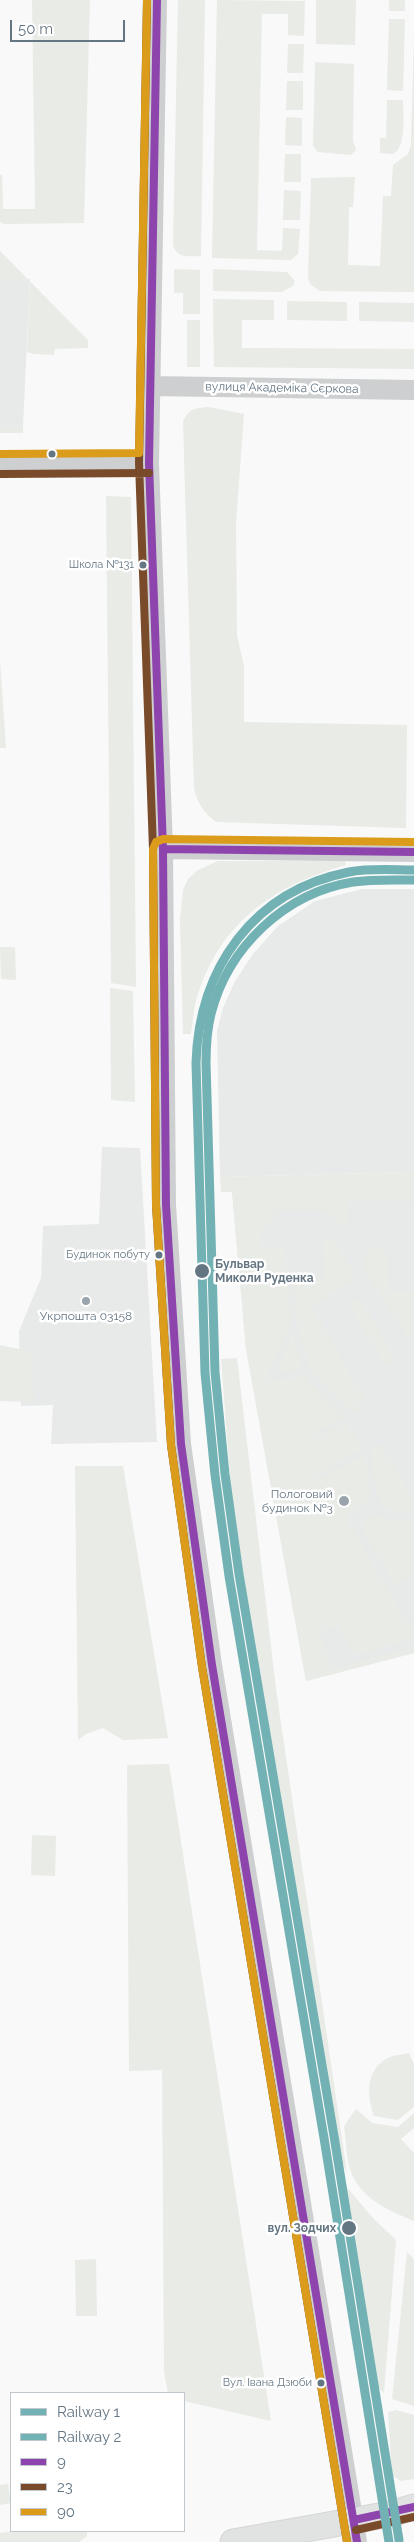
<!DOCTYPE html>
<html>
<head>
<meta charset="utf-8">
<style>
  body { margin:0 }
  #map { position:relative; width:414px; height:2542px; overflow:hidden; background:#f9f9f9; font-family:Raleway,sans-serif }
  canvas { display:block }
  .legend { position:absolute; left:10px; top:2392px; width:175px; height:140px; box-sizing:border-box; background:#fff; border:1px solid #c1c8cd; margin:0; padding:6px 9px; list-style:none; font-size:15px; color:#657683 }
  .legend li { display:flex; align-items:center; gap:10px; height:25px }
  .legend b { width:25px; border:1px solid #c1c8cd }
  .scale { position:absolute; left:10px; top:20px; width:115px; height:22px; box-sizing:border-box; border:2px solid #657683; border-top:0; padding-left:6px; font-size:15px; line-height:18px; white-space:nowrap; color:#657683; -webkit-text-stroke:4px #fff; paint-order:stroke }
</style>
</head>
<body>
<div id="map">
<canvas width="414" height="2542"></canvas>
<ul class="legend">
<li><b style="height:6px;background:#72b2b4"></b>Railway 1</li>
<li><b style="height:6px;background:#72b2b4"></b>Railway 2</li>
<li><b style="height:6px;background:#8e44ad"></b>9</li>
<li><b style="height:6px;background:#7a4b2a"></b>23</li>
<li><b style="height:6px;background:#da9c1a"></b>90</li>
</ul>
<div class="scale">50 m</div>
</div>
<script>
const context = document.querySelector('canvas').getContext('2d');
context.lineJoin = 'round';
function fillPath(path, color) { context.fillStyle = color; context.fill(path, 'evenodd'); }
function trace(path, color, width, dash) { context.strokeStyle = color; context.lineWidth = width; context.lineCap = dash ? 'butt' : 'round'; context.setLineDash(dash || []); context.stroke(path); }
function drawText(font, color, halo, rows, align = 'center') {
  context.font = font + ' Raleway,sans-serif'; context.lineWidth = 5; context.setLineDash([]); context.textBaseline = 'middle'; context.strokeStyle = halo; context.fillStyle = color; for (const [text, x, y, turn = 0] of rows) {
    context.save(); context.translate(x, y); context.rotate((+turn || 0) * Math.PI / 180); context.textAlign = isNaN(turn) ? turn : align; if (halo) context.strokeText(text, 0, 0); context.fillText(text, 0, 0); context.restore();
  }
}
fillPath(new Path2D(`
  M30,279L23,426H0V280Z
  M362,889H414V1172L220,1177L217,1031L223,1008L235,981L253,954L278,926L315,901Z
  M102,1147L140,1148L157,1442L51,1444L53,1405L21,1406L19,1331L41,1278L43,1226L99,1224Z
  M414,1186V1653L306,1681L246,1349L232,1191Z`), '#e8e9e9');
fillPath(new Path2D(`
  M32,0H90L84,223L4,224L0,222V175H2L3,209H35Z
  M178,0H205L201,256C189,256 177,259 173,245Z
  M217,0L305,1L304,36L288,35V14H262L257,250L282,251L283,228L300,229L298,254L291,260L212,258Z
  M316,0H356L355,45L316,44Z
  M389,0H405V11H389Z
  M389,19H405L403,91L387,90Z
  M414,34V292L320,291L310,284L308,277L311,178L355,177L353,207H349L348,265L380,266L383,196H391L393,165L408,154L411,144Z
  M288,44H304L303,73H287Z
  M315,62L354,64L353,141L356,150L351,155L318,152L313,146Z
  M287,81H303V110H286Z
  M387,100H403C403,111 407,151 392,154C389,154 383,153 380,153V138H386Z
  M286,117L302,118V146L285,145Z
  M285,154H301V182H284Z
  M284,190L301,191L300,220H283Z
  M0,251L88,340V348L55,349L54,355L34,354L27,352L30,280H0Z
  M174,269L200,270V314H183V293H174Z
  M213,269L287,272L295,281L293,286L282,292L213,291Z
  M213,299L274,300V320H242V348L414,349V369L214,367Z
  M287,301L347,302V321L287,320Z
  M359,302L414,303V322L359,321Z
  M187,320H200V367H187Z
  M208,407L244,414L236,524L237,635L244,667V722L407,725L406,828L216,822C204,813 198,804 194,789L183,422C188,409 195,408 208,407Z
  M23,426V433H0V426Z
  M106,496L131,497L136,987L111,983Z
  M0,660L6,748H0Z
  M218,861H345L346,865C278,884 224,919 200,988C194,1003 193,1019 191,1034H183L180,920L183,890L188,879L198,870Z
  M0,947H15L16,980L1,979Z
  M110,988L133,991L135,1102L111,1100Z
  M414,1172V1200L347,1202V1224H341L323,1210H275L272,1221L261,1232V1247H285L291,1323L267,1377L274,1381L304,1376L343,1417L315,1432L317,1437L346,1422L362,1449L317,1475L319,1480L365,1454L371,1500L349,1515V1523L414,1633V1639L356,1655L337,1626L320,1632L332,1668L414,1647V1653L306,1681L246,1349L232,1192H221L220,1177Z
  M323,1237L333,1238L354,1273L351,1281L312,1306L365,1400L356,1405L358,1410L352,1414L310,1370L297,1324L293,1282L325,1280Z
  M372,1247H382L387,1254L389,1292L414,1291V1339L405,1335L365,1270L366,1251Z
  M356,1300L361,1301L394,1355L392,1361L385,1366L348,1304Z
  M292,1333L302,1369L276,1373Z
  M0,1345L33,1352L34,1402L0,1401Z
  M237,1358L276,1689L347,2173L337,2151L261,1694L231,1490L221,1359Z
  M381,1444L414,1500V1511C407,1511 397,1513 390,1511C373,1506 373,1465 371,1450Z
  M75,1466H123L168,1738L123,1740L103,1728L86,1734L78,1740Z
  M377,1514L385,1519H414V1573L394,1585L361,1527L363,1522Z
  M169,1764L271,2421L184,2401V2393H168L164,2372L162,2070L129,2071L127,1765Z
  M32,1835L56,1836L55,1876L31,1875Z
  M409,2053L414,2064V2107L398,2120L374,2116C367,2096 365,2072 386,2059C392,2055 402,2055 409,2053Z
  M356,2109L372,2123L398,2127L414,2113V2128L401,2139L414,2153V2221C390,2211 361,2199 351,2172C346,2158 346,2140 344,2126Z
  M343,2183L373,2218L396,2240L384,2393L375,2384Z
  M407,2252L414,2259V2406L392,2399Z
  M96,2259L97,2316H76L75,2260Z
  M396,2410L414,2415V2479L401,2481L392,2475L388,2412Z
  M8,2484L11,2503L0,2505V2485Z
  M13,2531H87V2536L79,2542H0V2533Z`), '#e8ebe6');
const major = new Path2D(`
  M233,2542L390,2514L414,2507`);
trace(major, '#d5d6d7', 27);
trace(new Path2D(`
  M157,0L149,463L163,849L166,1205L181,1444L212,1665L357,2542
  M150,386L414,390
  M0,464L149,463
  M163,849L414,852`), '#cecfd0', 20);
trace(major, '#e1e2e2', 25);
trace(new Path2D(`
  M157,0L149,463L163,849L166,1205L181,1444L212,1665L357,2542
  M163,849L414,852
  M354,2520L414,2507`), '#8e44ad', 8);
trace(new Path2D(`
  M147,0L139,463L153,849L156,1205L171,1445L202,1667L347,2542
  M0,474L149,473
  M356,2530L414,2517`), '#7a4b2a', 8);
trace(new Path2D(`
  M0,454L139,453L147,0
  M347,2542L202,1667L171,1445L156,1205L153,849L156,842L163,839L414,842`), '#da9c1a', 8);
trace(new Path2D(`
  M389,2542L324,2138L229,1576L215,1475L205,1373L196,1063C199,968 253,891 349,872C370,868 393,870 414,870`), '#72b2b4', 9);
trace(new Path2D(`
  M399,2540L334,2136L239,1574L225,1474L215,1372L206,1063C206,1047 207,1030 211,1014C228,947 285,893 353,882C373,879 394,880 414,880`), '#72b2b4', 9);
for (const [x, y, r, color] of [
  [52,454,4.5,"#657683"],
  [143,565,4.5,"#657683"],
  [159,1255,4.5,"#657683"],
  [202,1271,8,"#657683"],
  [86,1301,5,"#99a4ac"],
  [344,1501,6,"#99a4ac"],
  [349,2228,8,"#657683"],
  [321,2383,4.5,"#657683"]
]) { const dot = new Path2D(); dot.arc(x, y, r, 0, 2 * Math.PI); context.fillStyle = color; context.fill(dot); trace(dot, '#fff', 2); }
drawText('11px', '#657683', '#fff', [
  ["Школа №131",134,565],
  ["Будинок побуту",150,1255],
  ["Вул. Івана Дзюби",312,2383]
], 'right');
drawText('12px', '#657683', '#fff', [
  ["вулиця Академіка Сєркова",282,388,1]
]);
drawText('bold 12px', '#657683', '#fff', [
  ["Бульвар",215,1264],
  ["Миколи Руденка",215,1278],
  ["вул. Зодчих",336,2228,"right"]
], 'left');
drawText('12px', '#657683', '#fff', [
  ["Укрпошта 03158",86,1316],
  ["Пологовий",333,1494,"right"],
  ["будинок №3",333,1508,"right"]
]);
</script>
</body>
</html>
